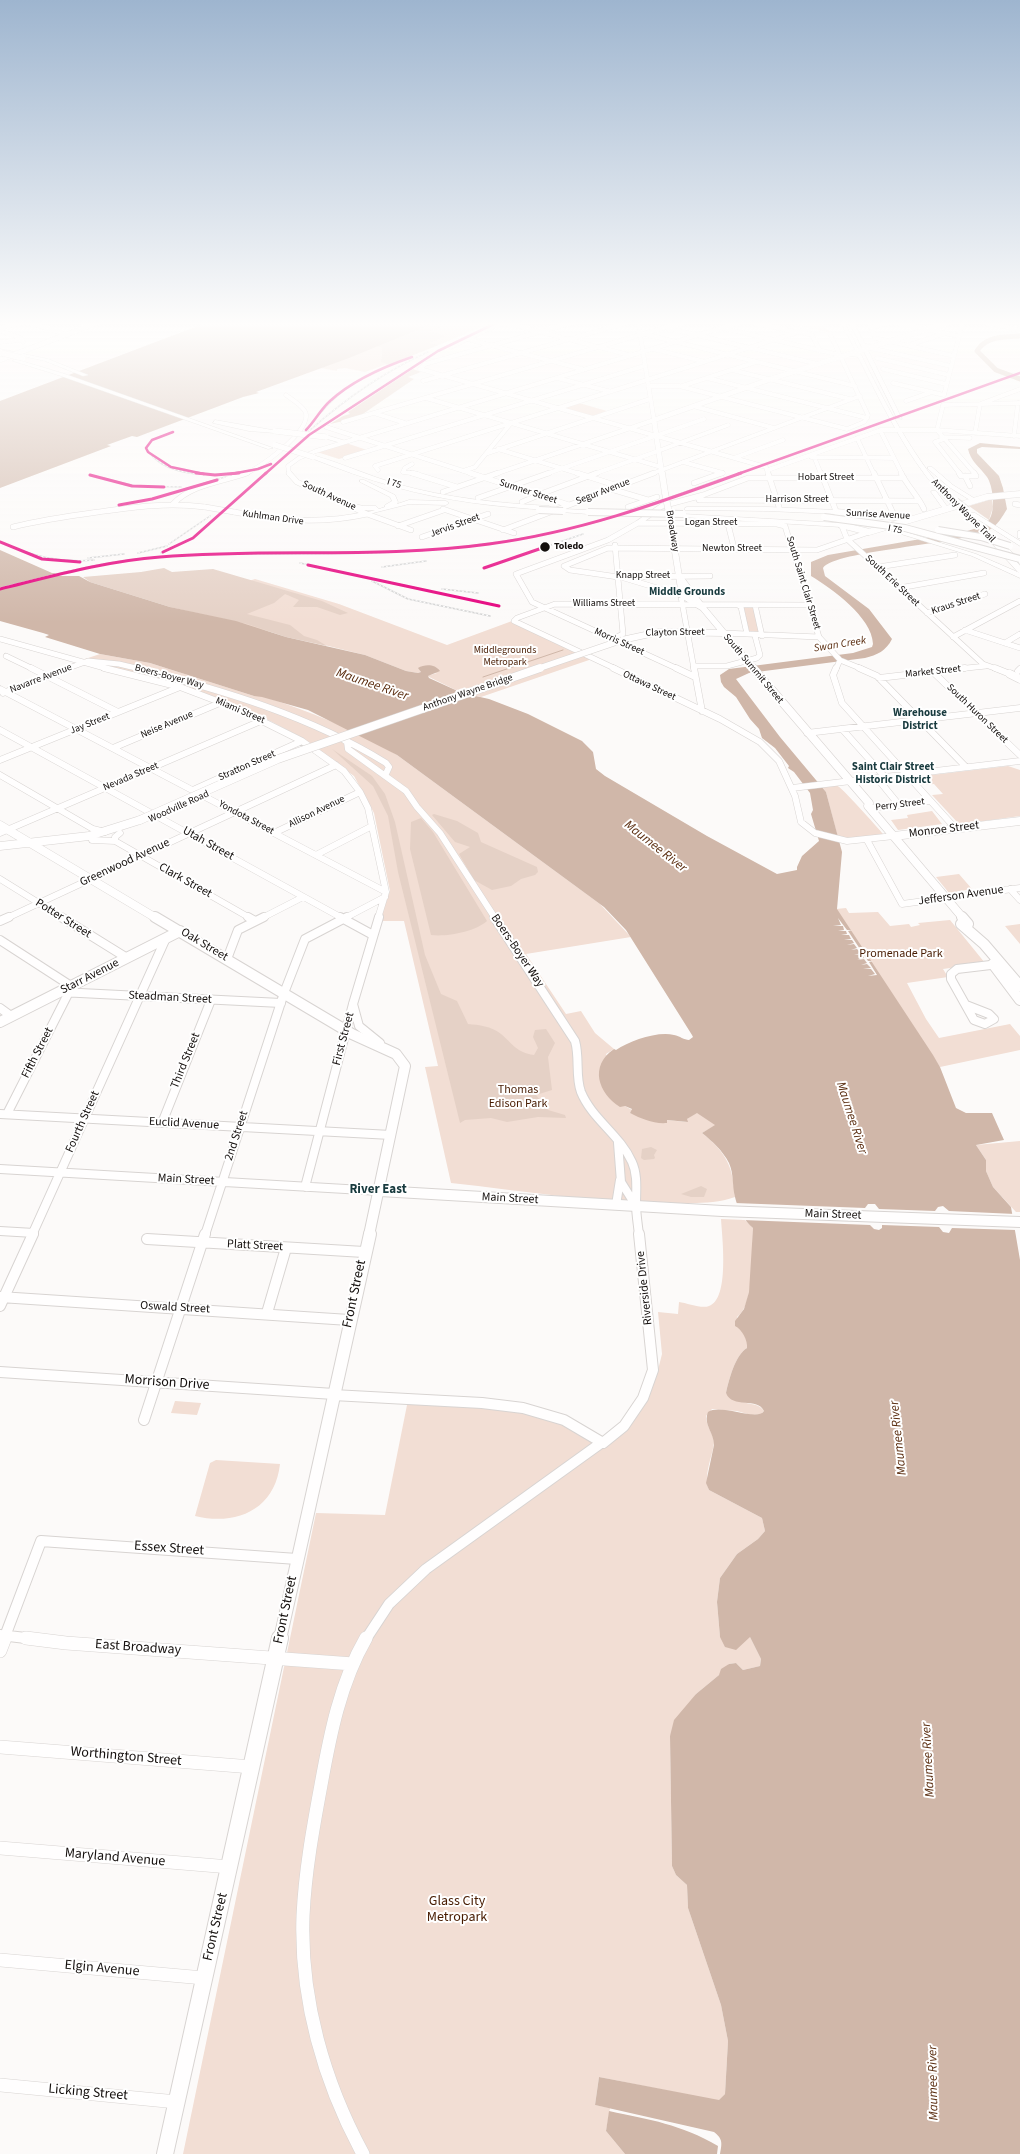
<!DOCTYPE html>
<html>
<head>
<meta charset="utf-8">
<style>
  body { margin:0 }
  canvas { display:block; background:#fcfaf9 }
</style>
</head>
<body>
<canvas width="1020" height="2154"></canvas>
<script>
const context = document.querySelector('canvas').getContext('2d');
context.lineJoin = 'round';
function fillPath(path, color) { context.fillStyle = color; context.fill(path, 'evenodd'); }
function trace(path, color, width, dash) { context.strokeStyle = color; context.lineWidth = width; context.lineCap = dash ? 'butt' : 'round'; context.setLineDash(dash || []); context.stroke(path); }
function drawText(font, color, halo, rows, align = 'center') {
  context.font = font + ' "Source Sans 3",sans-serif'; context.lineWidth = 4; context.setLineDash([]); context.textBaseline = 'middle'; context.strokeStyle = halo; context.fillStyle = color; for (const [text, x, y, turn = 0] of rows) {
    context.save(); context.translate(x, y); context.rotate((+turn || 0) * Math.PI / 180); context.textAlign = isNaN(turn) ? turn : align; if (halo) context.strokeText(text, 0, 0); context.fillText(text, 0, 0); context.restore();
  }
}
fillPath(new Path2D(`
  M456,321H495L439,345L430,343L445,336L429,331Z
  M779,321H823L826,328L831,333Z
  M376,346L382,348L381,362L387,364L365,372L345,368L337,369V371L321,368Z
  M579,403L607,411L591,417L562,408Z
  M346,443L367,450L339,459L317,452Z
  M255,579L339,604L447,645L512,621L592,659L481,697L462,693L427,676L437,673L420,670L421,672L418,673L406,671L365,655L170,607Z
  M743,607H753L759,632L749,631Z
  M100,654L150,663L254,696H262C309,711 355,729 397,755L600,904L631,937L526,954L566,1014L581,1011L595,1033L614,1049L606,1054L625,1106L632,1110L630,1113L667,1123L666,1120L687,1122V1119L697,1112L716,1125L702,1133C727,1153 733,1167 735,1197C716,1204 697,1203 678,1203C602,1204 526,1191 451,1183L425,1067L438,1066L404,921H379L390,891L374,813L354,776L297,735L253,712L209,695L79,661Z
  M1008,766L1020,770V816L962,824L958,823L932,795L943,794L934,784L923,785L915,777Z
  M836,785C841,786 877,827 884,835L849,839L838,838L826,792L822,787Z
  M932,811L942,824L898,830L891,820L908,818L907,815Z
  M959,874L972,889L949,893L936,877Z
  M846,908L849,913L878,912L890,926L909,924L911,927L920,925L918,923L950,920L985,963L943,969L948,977L907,983L926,1019L939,1038L1010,1024L1020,1036V1050L940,1067L836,909Z
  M1020,924V944L1005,926Z
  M1020,1141V1212H1016L993,1187L986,1171V1160L976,1145Z
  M721,1219L745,1220L753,1228C752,1249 755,1305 737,1317L748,1342L747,1348C735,1355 729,1380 726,1393C738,1407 758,1400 764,1411L761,1414L751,1415L737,1411L712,1409L706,1416C706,1427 714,1434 714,1443C712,1458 703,1476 709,1490L762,1518L765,1531L758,1539L737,1554L720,1578L717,1602L720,1637H750L761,1659L760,1666L743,1670L736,1663L729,1664L719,1675L696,1694L670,1736L672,1866L676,1875L687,1885L688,1908L721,2005L728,2041L725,2094L719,2101L599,2077L595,2105L610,2108L606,2131L625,2154H183L316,1513L385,1515L409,1395L573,1420L606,1438L632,1411L647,1377L656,1378L662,1354L658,1312L678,1314L679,1302C687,1303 702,1309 709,1306C730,1299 722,1237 721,1219Z
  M175,1401L201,1403L197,1415L171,1413Z
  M216,1460L280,1464C275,1510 236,1526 195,1516L210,1463Z`), '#f2ded4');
fillPath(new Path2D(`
  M439,321H456L430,331L446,336L430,343L439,345L388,365L381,362L382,348L376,346Z
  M413,369L421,372L408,377L414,379L357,418L330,424L343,416L350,414L348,412Z
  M992,499L993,507L989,520L969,506Z
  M164,568L172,572L213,569L322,601L348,613L340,615L317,607H293L299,600L285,594L274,603L247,614L290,625L304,636L317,640L327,646L286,637L247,624L170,607L90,582L83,577L141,572Z
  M332,749L372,776L385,794L395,822L425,955L441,994L457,1001L468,1024C479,1025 491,1026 501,1034C514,1045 516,1052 534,1055L538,1048L533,1037L535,1030L546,1029L555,1043L548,1057L552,1090L536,1095L548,1110L565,1115L566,1118L538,1117L507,1122L491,1118L465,1120L460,1123L398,872L388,816L373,786Z
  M434,814L457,821L478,833L481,842L537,867L538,872L535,875L521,879L511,886L492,890L474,880L459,854L470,847L455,842L432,815Z
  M421,818L433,832L487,921C475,932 446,937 431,935L410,849L411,822Z
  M651,1147L657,1150L654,1155L655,1158L654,1159L644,1160L641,1158L642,1149Z
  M701,1186L707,1189L704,1197H691L681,1194Z`), '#e5d1c6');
fillPath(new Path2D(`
  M211,321H439L349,358L256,392L259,393L243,397L137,437L132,436L107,445L111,446L0,488V401Z
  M980,443L1020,447V449L982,447L977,449V453L999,476L1003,488L1007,509C1002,517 998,525 989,530C960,545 835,550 823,568L825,576L869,609L892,639C886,651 877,655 865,658L749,673L736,679L780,737L826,792L842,852L837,909L933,1055L940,1067L956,1108L966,1113H992L1004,1140L976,1145L986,1160V1171L993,1187L1011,1207L1020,1260V2154H720C722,2143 723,2139 714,2132L595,2105L599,2077L719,2100L725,2094L728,2041L721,2005L688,1908L687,1885L676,1875L672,1866L670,1736L674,1720L696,1694L719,1675L721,1669L729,1664L736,1663L743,1670L760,1666L761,1659L750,1637L736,1650L725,1647L720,1637L717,1602L720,1578L737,1554L758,1539L765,1531L762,1518L709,1490L706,1483L714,1445C714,1432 703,1425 708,1412C721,1403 757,1422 764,1411C758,1397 732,1409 726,1393C729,1380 735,1355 747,1348C748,1341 742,1329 735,1326V1321L744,1309L749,1292L753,1228C745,1222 737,1207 735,1197C732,1185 734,1174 729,1163C723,1151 712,1141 702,1133L715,1125L697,1113L687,1119L688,1122L667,1120V1123C653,1124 642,1119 630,1113L632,1109L625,1106L620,1107C598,1093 589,1066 614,1049L616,1050C630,1041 657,1031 674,1035C680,1036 684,1040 689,1040L693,1037L692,1035L626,930L604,907L397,755L308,710L262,697L254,696L150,663L100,654L45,637L49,635L43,633L0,621V550L52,573H57L55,574L58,576H79L90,582L170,607L236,621L286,637L365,655L406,671L418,673L421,672L418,668C425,664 435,664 440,671L428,676L429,678L462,693L489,699L528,714L582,741L593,752L596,769L605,776L707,836L777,874L797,870V867L802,856L819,841L811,814L813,810L810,793L794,772L788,768L789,766L775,748L762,738L759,729L750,719L736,697L724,687L721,682L720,675L729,669L853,653L872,647L873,644C872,617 832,589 811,576V562L828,555L967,531C974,529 985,526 989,520C996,510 993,486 987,477C979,466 971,462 968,449Z
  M609,2111C651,2120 680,2124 718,2146L717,2154H625L606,2131Z`), '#d0b7a9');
fillPath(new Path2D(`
  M838,918L847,930H852L848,931L868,961H873L869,962L877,975L868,976L875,974L871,969H863L871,968L867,964L861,965L867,963L864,959L857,960L864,958L862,954L854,955L861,953L857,949L851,950L857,948L854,944L847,945L854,943L852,940H844L851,939L849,935H841L847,934L846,931H838L844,930L843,926H833L841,925Z
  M735,1203L865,1208L868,1204H875L879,1209L935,1211L938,1207L943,1206L949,1211L1015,1214L1016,1230L952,1228L949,1233L943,1232L939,1227L882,1225V1228L879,1230L874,1229L870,1225L743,1220Z`), '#fcfaf9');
trace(new Path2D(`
  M483,677L563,650`), '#d0b7a9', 1);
trace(new Path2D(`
  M1020,336C1004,337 986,336 977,351L996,370L1020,379`), '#d0b7a9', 5);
const minorFar5 = new Path2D(`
  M77,321L93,325
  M579,321L425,364L420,369L766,467L768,474
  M746,321L796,332
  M868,321L875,338L954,356
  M887,321L958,336
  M978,321L1020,330
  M26,322L68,335
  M502,322L629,355
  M0,328L31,321
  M667,328L818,364
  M722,328L840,355
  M871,328L894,321
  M0,331L21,338L23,342
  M800,332L812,335L820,351
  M644,334L855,386
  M830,334L868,415L867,418
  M467,339L582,369
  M0,342L23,340
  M909,345L943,334
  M451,347L505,321
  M870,348L951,366
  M653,349L702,361
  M877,358L949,375
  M883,369L946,384
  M732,370L850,399
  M557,378L608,391
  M707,378L867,418
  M423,381L633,321
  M893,383L944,395L963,321
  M648,386H679L847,429L864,422L867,418
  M682,386L756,362
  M426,398L661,467
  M906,401L932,392
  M693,406L774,428
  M374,413L405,423
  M343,422L687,321
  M326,427L473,474
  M880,430L902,474
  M975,433L980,404L1020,389
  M1014,436L1018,403
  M941,437L970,438
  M857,438L874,474
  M944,439L935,442L960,474
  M498,449L580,474
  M658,451L728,425
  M488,453L650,399
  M813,454L821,474
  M811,457L894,458
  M345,458L644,366
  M734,458L783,440
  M683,462L723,473
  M412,464L405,468L403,472L418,474
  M378,470L375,466L808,329
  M768,470L881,430H937L1020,436
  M463,471L475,467L511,423
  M244,474C260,469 309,432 306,414C305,407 291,399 286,395
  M289,474L288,466L299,458L316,451L744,321
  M495,474L654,420L638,321
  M546,474L704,419
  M594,474L658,451
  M651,474L860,396
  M719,474L723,473
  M975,474L937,430L943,405L1020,403`);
const minorFar4 = new Path2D(`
  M289,473L297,482L367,514L411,530
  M412,473L457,487
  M470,473L569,505
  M577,473L618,486
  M768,473L779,507
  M821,473L847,539L983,664L997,669
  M874,473L894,515
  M901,473C908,487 918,496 924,509
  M959,473L961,476H976L974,473
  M965,476L970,486
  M694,483L722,473
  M611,489L648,500
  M443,492L498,473
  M538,495L597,473
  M478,498L549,473
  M699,500L919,501
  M522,502L539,495
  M173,504C192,484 222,482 247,473
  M1015,504L1020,505
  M628,507L657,497
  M443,509L514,533
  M234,512C279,521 322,524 367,514
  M638,523L777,524L785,526L819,637L840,660L862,669
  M728,524L734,548L732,549
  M398,526L444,510
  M13,527C41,520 69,516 98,512C134,507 168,502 205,507
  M503,530L654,473
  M1020,533V536
  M422,537L488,514
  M878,567L955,555
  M710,576L618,577L570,570L564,566L608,548L817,550L869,532
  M624,578L684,596
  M899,588L984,573
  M680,591L694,669
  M738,605L741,607L747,634
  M755,605L762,636
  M927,613L985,594
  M965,630L1020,648
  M723,633L819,637
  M953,637L1020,601
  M0,639L108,669
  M612,639L623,634L615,545
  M1005,643L1020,634
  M6,656L33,669
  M694,666H727L757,658L760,655L755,636
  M66,669L88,661L119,664L140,669
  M616,669L514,621L517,618L555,604L810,605
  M678,669L532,602L516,574L608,540L638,523L662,506L703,495L748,478H904
  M836,669L840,660
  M957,669L986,666`);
const minorFar3 = new Path2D(`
  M31,668L118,712
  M104,668L180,687L238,709L302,741L344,771L360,792L368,808L386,892L378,918
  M136,668C222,690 310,716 386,763L389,767L385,776
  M613,668L720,719L760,742L779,761L795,796L801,822L815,833L847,841L894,836
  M676,668L695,677
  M694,668L702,711
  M836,668L833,675L842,703L956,829
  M859,668L877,676L966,767
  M995,668L1010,674
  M1018,671L1020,669
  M933,672L1020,755
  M879,678L965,668
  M0,689L386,892
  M3,693L69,668
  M842,729L885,777
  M0,730L342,918
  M807,733L1020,708
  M343,739L347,742L348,749L406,791L417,807L440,833L495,918
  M113,748L222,702
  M0,760L180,687
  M0,775L93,829L105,832
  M877,778L899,805
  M792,788L1020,761
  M193,790L302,741
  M870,808L930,801
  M0,833L263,720
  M274,833L360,792
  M92,840L115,841L250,918
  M867,840L902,904L1020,888
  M115,841V837L120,833
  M316,855L372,826
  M0,879L63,918
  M1010,889L1020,900
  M7,918L336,765
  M262,918L303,897
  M345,918L385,897`);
const minorFar2 = new Path2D(`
  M61,917L127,958
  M248,917L255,921
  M340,917L373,935
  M494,917L575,1041C580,1058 575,1076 581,1092C592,1119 620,1135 632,1162C638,1175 636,1190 636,1204C636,1214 638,1225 639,1235
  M0,921L9,917
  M0,940L71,986
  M227,959L238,930L264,917
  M60,992L281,1003
  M353,1004L359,1026L380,1043
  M966,1005L989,1014L994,1019L985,1024L974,1020L951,979V974L957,969L999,964
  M0,1008L11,1016
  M0,1114L391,1135
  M7,1114L69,992
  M162,1123L211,1000
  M618,1143L621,1182L636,1206
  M0,1169L380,1191
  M305,1187L353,1004L379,917
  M616,1205L620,1180
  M0,1231L34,1233
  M32,1235L166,938
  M205,1235L284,993L305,939L347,917`);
const minorFar1 = new Path2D(`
  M147,1239L364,1252
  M0,1297L349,1320
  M0,1306L33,1234
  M267,1313L286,1248
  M0,1372L334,1394
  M333,1395L482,1403L523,1408L564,1420L603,1443L624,1426L643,1398L653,1370L639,1234
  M144,1420L205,1234
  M0,1635L34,1639
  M4,1639L41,1541L297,1559
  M366,1639L389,1604L426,1569L601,1443`);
const minor = new Path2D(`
  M26,1638L66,1643L353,1664
  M0,1651L5,1638
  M0,1747L252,1767
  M0,1848L230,1867
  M0,1960L204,1978
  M0,2085L177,2102
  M363,2154C324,2082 300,1999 303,1916C305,1872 313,1828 321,1785C330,1735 340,1683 366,1638`);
const majorFar5 = new Path2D(`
  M0,360L102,321
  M662,474L654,420L771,379L953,321`);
const majorFar4 = new Path2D(`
  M662,473L665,493
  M668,508L682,595L703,608L754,669
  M836,512L906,518
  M841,525L869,532L987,497L1020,494
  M990,537L1020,570
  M679,576L700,604
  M622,640L659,632L723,633`);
const majorFar3 = new Path2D(`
  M753,668L869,803L868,806L963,918
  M1010,674L1020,679
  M0,825L156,918
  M894,836L1020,821
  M0,846L89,836L140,820`);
const majorFar2 = new Path2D(`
  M155,917L352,1034L396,1054L405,1066L369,1235
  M962,917L968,924L967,927
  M961,924L984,944L1020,986
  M993,964L1020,1000
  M0,1022L180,931
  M380,1191L722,1211L1020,1222`);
const majorFar1 = new Path2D(`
  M280,1639L370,1234`);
const major = new Path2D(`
  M165,2154L280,1638`);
const highway = new Path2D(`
  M840,321H844C875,381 906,452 953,501V503H949C909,462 884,408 858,357L844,355L857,354Z
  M849,321H853L865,344L878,345L866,346L902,419L897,418Z
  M0,349L48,359L88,375L83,376L45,361L0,351Z
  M15,359L65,374L273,448L268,449L61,376L13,361Z
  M215,420L278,431L275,433L249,431L213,423Z
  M326,435L346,441L347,442L344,444L324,438Z
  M313,455C341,463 369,476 397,484C447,498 498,503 549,506L552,508L549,510C497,507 445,501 395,487C366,479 339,469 311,458V456Z
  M928,467H932L953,485L977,500V502H973L949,487L928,469Z
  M360,480H364L395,495L398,502L397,504L409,500L446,501L449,503L446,505L409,504L365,515V513L375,510H363L337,502L340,500L363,506H376L379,509L385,507V505L392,501L390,497L360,482Z
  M932,491H936L949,509L948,510H944L931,492Z
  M687,507H768L836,510L839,512L836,514L768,511L685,510V508Z
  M563,509L588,510L591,512L588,514L561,512L560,511Z
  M962,509L1020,559V564L960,512L959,511Z
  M971,513H975L1020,541V546L971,515Z
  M683,514L841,523L844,525L841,527L681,517L680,516Z
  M890,527L976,554L1020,573V578L972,556L888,530L887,529Z`);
trace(minorFar5, '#d8d4d2', 4.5);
trace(minorFar4, '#d8d4d2', 6);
trace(minorFar3, '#d8d4d2', 7);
trace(minorFar2, '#d8d4d2', 10);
trace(minorFar1, '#d8d4d2', 12);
trace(minor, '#d8d4d2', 14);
trace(majorFar5, '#d8d4d2', 5.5);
trace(majorFar4, '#d8d4d2', 7);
trace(majorFar3, '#d8d4d2', 9);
trace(majorFar2, '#d8d4d2', 12);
trace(majorFar1, '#d8d4d2', 14);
trace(major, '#d8d4d2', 18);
trace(highway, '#d8d4d2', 1);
trace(minorFar5, '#fffefe', 4);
trace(minorFar4, '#fffefe', 5);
trace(minorFar3, '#fffefe', 6);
trace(minorFar2, '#fffefe', 8);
trace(minorFar1, '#fffefe', 10);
trace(minor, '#fffefe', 13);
trace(majorFar5, '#fffefe', 5);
trace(majorFar4, '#fffefe', 6);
trace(majorFar3, '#fffefe', 8);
trace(majorFar2, '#fffefe', 10);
trace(majorFar1, '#fffefe', 12);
trace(major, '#fffefe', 16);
fillPath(highway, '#fffefe');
const rail = new Path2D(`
  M310,426C333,395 356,378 392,364
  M309,431C345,399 383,372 428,352
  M173,432L152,440L146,448C167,484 239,477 271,464
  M90,475L136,486L181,487
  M119,505L152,499L225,477
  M0,542C31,556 60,563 94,560
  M169,544L210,516
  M138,553L167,546
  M161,553L193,538L309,435L438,351L500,321
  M88,558L124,554
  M300,563L499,606
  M382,567L426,561
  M484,568L583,534
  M372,581L408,599L490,616
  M0,588C49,576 98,562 148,558C248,549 350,559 450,548C501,542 553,535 603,520C642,508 682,493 721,479
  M442,589L478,593`);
trace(rail, '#d3d3d3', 1.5);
trace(rail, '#fff', 1, [2]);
const minorBridge = new Path2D(`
  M205,507L234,512`);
const majorBridgeFar1 = new Path2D(`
  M665,493L668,508
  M537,669L622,640`);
const majorBridge = new Path2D(`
  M140,820L278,759L540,668`);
const highwayBridgeFar1 = new Path2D(`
  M2,353L22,358
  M275,431L326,437
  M275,445L313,457`);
const highwayBridge = new Path2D(`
  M956,501L967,510
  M539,510L563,511
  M588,512L683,514
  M824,517L905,528L1020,559
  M938,530L981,537L1010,546`);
trace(minorBridge, '#d8d4d2', 6, []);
trace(majorBridgeFar1, '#d8d4d2', 7, []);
trace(majorBridge, '#d8d4d2', 9, []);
trace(highwayBridgeFar1, '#d8d4d2', 6, []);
trace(highwayBridge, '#d8d4d2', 8, []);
trace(minorBridge, '#fffefe', 5);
trace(majorBridgeFar1, '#fffefe', 6);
trace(majorBridge, '#fffefe', 8);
trace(highwayBridgeFar1, '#fffefe', 5.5);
trace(highwayBridge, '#fffefe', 6);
trace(new Path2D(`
  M306,430C315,421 320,410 330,401C353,380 383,367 412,357
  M173,432L152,440L146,448L148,452L171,467L204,474
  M231,474L258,469L271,464
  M265,474L309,435L438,351L500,321
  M738,474L1020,373`), '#e5007d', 2.5);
trace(new Path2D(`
  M196,473L215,475L239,473
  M90,475L132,486L164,487
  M119,505L152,499L217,480
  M0,542L42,559L80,562
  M163,552L193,538L266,473
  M308,565L499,606
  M484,568L545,547
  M0,589C53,576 106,561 160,557C270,548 380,559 489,544C579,532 656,504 741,473`), '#e5007d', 3);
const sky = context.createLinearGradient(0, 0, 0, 623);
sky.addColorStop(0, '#9eb5cf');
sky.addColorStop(0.52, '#fefdfc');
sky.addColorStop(1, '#fefdfc00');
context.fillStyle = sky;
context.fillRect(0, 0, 1020, 623);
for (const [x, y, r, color] of [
  [545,547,5.5,"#140f0d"]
]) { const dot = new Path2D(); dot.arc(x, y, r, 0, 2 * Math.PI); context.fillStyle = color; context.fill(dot); trace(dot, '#fff', 1.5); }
drawText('10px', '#140f0d', '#fff', [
  ["Hobart Street",826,478],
  ["I 75",394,484,17],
  ["Sumner Street",528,492,18],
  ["Segur Avenue",603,492,-21],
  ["South Avenue",329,496,25],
  ["Harrison Street",797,500],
  ["Anthony Wayne Trail",963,511,45],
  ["Sunrise Avenue",878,515,3],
  ["Kuhlman Drive",273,518,8],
  ["Logan Street",711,523],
  ["Jervis Street",455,526,-20],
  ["I 75",895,530,11],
  ["Broadway",672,531,81],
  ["Newton Street",732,549],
  ["Knapp Street",643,576],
  ["South Erie Street",892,581,43],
  ["South Saint Clair Street",803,583,73],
  ["Williams Street",604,604],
  ["Kraus Street",956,604,-18],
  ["Clayton Street",675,633,-1],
  ["Morris Street",619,642,24],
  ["South Summit Street",753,669,50],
  ["Market Street",933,672,-6],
  ["Boers-Boyer Way",169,677,15],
  ["Navarre Avenue",41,679,-21],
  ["Ottawa Street",649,686,25],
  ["Anthony Wayne Bridge",468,693,-19],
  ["Miami Street",240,711,23],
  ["South Huron Street",977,714,44],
  ["Jay Street",90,724,-22],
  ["Neise Avenue",167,725,-23],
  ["Stratton Street",247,766,-24],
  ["Nevada Street",131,777,-23],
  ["Perry Street",900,805,-7],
  ["Woodville Road",179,807,-24],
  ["Allison Avenue",317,812,-26],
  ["Yondota Street",246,818,28]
]);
drawText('bold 10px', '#140f0d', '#fff', [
  ["Toledo",554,547]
], 'left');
drawText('10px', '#471b00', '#fff', [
  ["Middlegrounds",505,651],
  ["Metropark",505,663]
]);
drawText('bold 11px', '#183a3e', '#fff', [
  ["Middle Grounds",687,593],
  ["Warehouse",920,714],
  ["District",920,727],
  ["Saint Clair Street",893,768],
  ["Historic District",893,781]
]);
drawText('italic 11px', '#582a0c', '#fff', [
  ["Swan Creek",840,645,-9]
]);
drawText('12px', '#140f0d', '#fff', [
  ["Monroe Street",944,830,-7],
  ["Utah Street",208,844,29],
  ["Greenwood Avenue",125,863,-25],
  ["Clark Street",185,881,29],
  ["Jefferson Avenue",961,896,-8],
  ["Potter Street",63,919,32],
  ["Oak Street",204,945,31],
  ["Boers-Boyer Way",517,951,56],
  ["Starr Avenue",90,977,-27],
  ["Steadman Street",170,998,3],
  ["First Street",344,1039,-75],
  ["Fifth Street",38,1053,-63],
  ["Third Street",186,1061,-68],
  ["Fourth Street",83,1122,-66],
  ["Euclid Avenue",184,1124,3],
  ["2nd Street",237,1136,-72],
  ["Main Street",186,1180,3],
  ["Main Street",510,1199,3],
  ["Main Street",833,1215,2],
  ["Platt Street",255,1246,3],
  ["Riverside Drive",645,1288,-96],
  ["Oswald Street",175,1308,3]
]);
drawText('12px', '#471b00', '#fff', [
  ["Promenade Park",901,954],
  ["Thomas",518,1090],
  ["Edison Park",518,1104]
]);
drawText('italic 13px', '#582a0c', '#fff', [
  ["Maumee River",372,685,19],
  ["Maumee River",655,847,38],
  ["Maumee River",851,1118,72],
  ["Maumee River",899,1438,-96],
  ["Maumee River",929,1760,-93],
  ["Maumee River",934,2083,-91]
]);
drawText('bold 13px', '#183a3e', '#fff', [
  ["River East",378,1190]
]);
drawText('14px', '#140f0d', '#fff', [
  ["Front Street",355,1294,-78],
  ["Morrison Drive",167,1383,4],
  ["Essex Street",169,1549,4],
  ["Front Street",286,1610,-78],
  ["East Broadway",138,1648,4],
  ["Worthington Street",126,1757,5],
  ["Maryland Avenue",115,1858,5],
  ["Front Street",216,1927,-77],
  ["Elgin Avenue",102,1969,5],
  ["Licking Street",88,2093,5]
]);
drawText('14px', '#471b00', '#fff', [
  ["Glass City",457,1902],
  ["Metropark",457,1918]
]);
</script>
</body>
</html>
